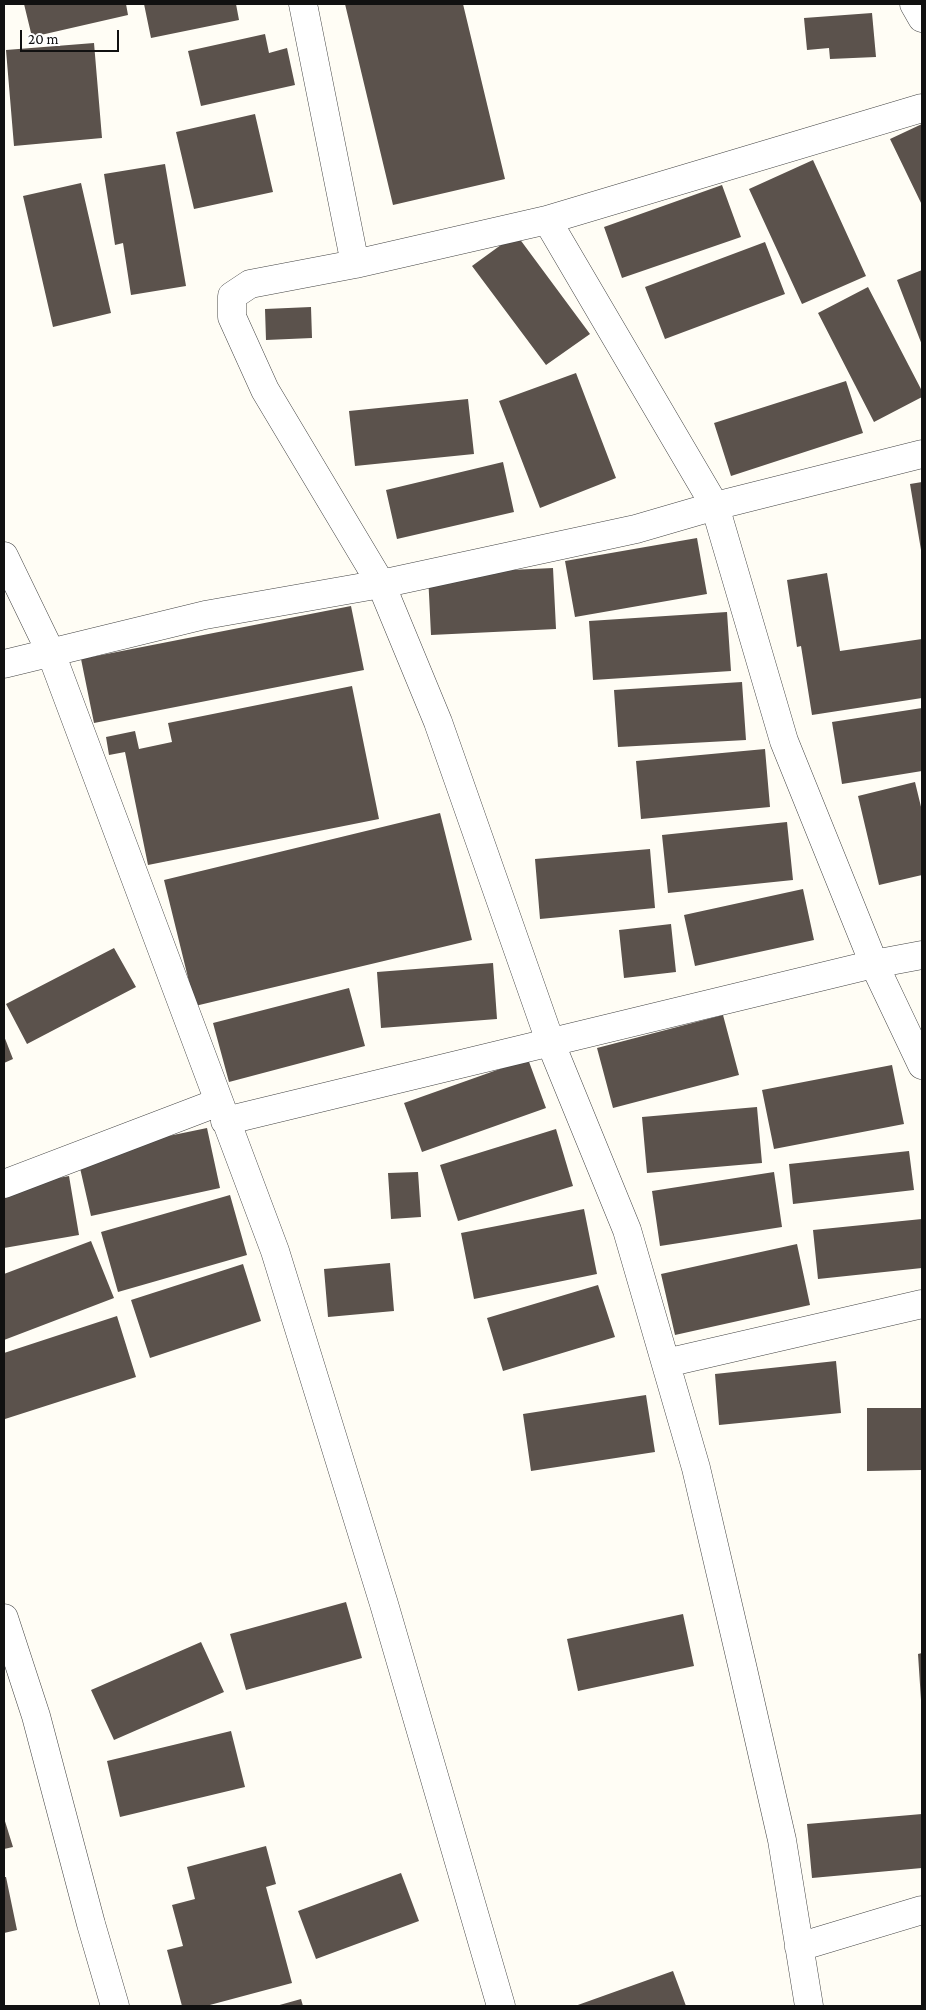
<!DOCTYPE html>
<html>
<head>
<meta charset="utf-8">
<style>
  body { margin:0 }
  #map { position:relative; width:926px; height:2010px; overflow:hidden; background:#fffdf5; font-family:"Crimson Pro",serif }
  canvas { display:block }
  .frame { position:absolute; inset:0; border:5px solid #111; pointer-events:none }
  .scale { position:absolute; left:20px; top:30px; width:99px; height:22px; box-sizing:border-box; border:2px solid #111; border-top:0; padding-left:6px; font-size:15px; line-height:18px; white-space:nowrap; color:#111; -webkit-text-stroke:4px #fff; paint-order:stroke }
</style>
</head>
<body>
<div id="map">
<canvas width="926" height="2010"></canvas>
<div class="frame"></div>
<div class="scale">20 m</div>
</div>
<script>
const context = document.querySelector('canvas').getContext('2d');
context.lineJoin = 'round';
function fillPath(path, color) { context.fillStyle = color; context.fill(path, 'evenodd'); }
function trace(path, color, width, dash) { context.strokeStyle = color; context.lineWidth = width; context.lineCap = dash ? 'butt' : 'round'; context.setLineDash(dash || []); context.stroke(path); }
fillPath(new Path2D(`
  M24,4H126L128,15L32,37Z
  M144,4H236L239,20L151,38Z
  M345,4H463L505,179L393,205Z
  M872,13L876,57L830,59L829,48L807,50L804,18Z
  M265,34L269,53L287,48L295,85L201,106L188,51Z
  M94,43L102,138L14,146L6,50Z
  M255,114L273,192L194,209L176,132Z
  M922,124V205L890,139Z
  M813,160L866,276L802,304L749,189Z
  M165,164L186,286L131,295L123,243L115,245L104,174Z
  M81,183L111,313L53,327L23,196Z
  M722,185L741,237L622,278L604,227Z
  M516,234L590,334L546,365L472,266Z
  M765,242L785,294L665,339L645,287Z
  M922,270V345L897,280Z
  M868,287L922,391V397L874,422L818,313Z
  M311,307L312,338L266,340L265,309Z
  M576,373L616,478L540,508L499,401Z
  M846,381L863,433L731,476L714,423Z
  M468,399L474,454L355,466L349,411Z
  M503,462L514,512L397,539L386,490Z
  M922,482V550H921L910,484Z
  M697,538L707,594L575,617L565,561Z
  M553,568L556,629L431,635L428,574Z
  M827,573L840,651L922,639V698L812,715L801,646L797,647L787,580Z
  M351,606L364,670L94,723L81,659Z
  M727,612L731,671L593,680L589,621Z
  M742,682L746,740L618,747L614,690Z
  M352,686L379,819L148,865L125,752L109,755L106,737L135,731L139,749L172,742L168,723Z
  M922,708V771L842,784L832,722Z
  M765,749L770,807L641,819L636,761Z
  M915,782L922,811V875L879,885L858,796Z
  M440,813L472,940L195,1006L164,880Z
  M787,822L793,880L668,893L662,835Z
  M650,849L655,908L540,919L535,859Z
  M803,889L814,940L695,966L684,915Z
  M671,924L676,972L624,978L619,930Z
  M114,948L136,987L27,1044L6,1004Z
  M493,963L497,1019L381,1028L377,972Z
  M349,988L365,1046L229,1082L213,1023Z
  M723,1015L739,1075L613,1108L597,1048Z
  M4,1036L13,1059L4,1063Z
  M528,1059L546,1108L422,1152L404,1103Z
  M892,1065L904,1124L774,1149L762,1090Z
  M757,1107L762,1163L647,1173L642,1117Z
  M207,1128L220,1188L91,1216L77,1155Z
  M556,1129L573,1186L458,1221L440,1165Z
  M909,1151L914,1190L793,1204L789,1164Z
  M418,1172L421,1217L391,1219L388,1173Z
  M774,1172L782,1227L660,1246L652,1191Z
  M69,1176L79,1235L4,1248V1188Z
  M230,1195L247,1255L118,1292L101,1232Z
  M584,1209L597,1274L474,1299L461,1233Z
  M922,1219V1268L818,1279L813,1230Z
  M91,1241L114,1298L4,1340V1274Z
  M797,1244L810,1305L675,1335L661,1274Z
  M390,1263L394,1311L328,1317L324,1269Z
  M243,1264L261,1321L150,1358L131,1300Z
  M598,1285L615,1337L503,1371L487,1318Z
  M117,1316L136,1377L5,1419L4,1353Z
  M836,1361L841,1413L719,1425L715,1374Z
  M646,1395L655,1452L531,1471L523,1414Z
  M867,1408H922L921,1470L867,1471Z
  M346,1602L362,1658L246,1690L230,1634Z
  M683,1614L694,1666L578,1691L567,1639Z
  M201,1642L224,1692L114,1740L91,1690Z
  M922,1653V1700H921L918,1654Z
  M231,1731L245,1787L120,1817L107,1761Z
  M922,1814V1868L812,1878L807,1824Z
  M4,1818L13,1847L4,1849Z
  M266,1846L276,1884L266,1887L292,1983L206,2006H182L167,1950L183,1946L172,1905L195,1899L187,1867Z
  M401,1873L419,1921L316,1959L298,1911Z
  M4,1877H6L17,1930L4,1933Z
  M673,1971L686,2006H575Z
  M301,1999L303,2006H276Z`), '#5b524c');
const minor = new Path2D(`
  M303,4L355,264
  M914,4L922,18
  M547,220L715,506L784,741L874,964L922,1065
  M4,556L51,653L275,1251L384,1604L501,2006
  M4,664L205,615L381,584L636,529L715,506L922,454
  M225,1121L874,964L922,955
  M4,1184L219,1102
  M666,1363L922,1304
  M4,1618L36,1716L91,1924L115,2006
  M799,1947L922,1910
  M809,2006L782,1840L742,1665L696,1468L627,1230L551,1044L438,722L381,584L265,390L232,317V296L250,284L355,264L547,220L922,108`);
trace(minor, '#444', 29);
trace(minor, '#fff', 28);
</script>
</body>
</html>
